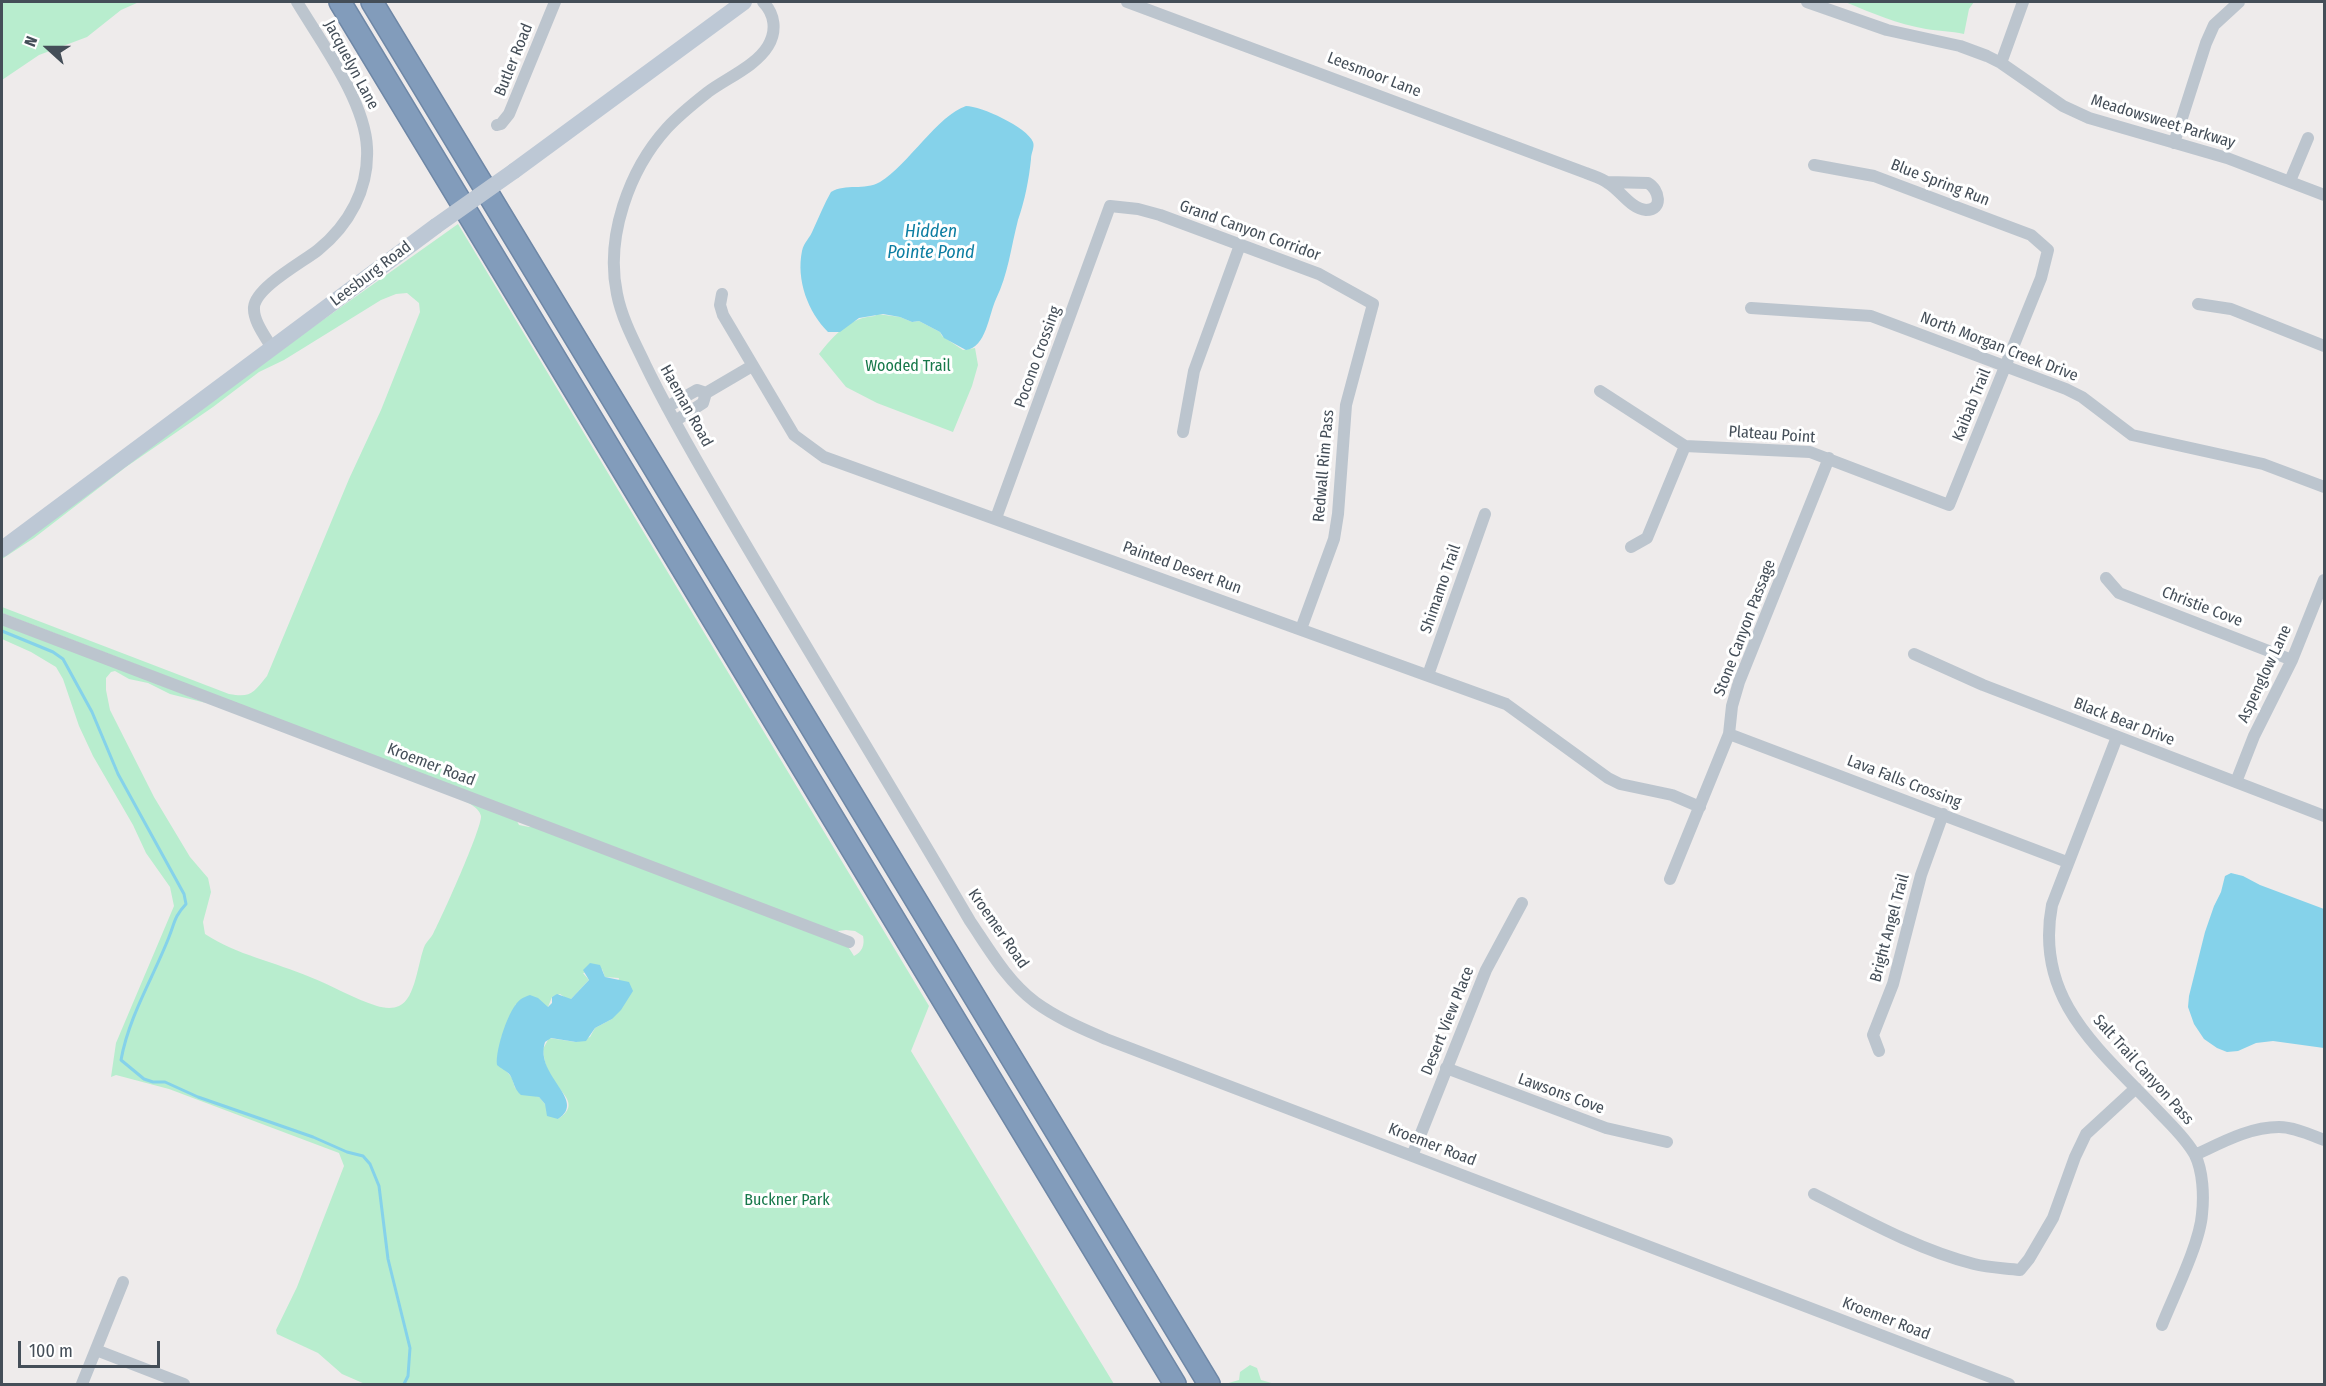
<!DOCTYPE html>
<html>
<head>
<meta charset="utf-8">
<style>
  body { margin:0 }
  #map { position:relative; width:2326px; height:1386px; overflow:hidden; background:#eeebeb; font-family:"Fira Sans Condensed",sans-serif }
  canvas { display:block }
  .frame { position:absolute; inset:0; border:3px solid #444e58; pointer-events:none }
  .north { position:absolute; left:18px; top:18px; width:60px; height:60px; -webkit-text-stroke:4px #fff; paint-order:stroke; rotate:291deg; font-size:16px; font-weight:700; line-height:24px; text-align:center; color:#444e58 }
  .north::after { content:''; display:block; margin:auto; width:21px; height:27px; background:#444e58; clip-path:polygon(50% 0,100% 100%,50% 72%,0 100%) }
  .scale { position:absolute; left:18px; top:1341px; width:142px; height:27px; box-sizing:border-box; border:3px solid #444e58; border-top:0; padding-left:8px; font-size:18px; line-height:21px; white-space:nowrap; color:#444e58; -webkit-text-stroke:4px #fff; paint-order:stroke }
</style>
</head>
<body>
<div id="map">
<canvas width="2326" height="1386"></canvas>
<div class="frame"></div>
<div class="north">N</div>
<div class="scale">100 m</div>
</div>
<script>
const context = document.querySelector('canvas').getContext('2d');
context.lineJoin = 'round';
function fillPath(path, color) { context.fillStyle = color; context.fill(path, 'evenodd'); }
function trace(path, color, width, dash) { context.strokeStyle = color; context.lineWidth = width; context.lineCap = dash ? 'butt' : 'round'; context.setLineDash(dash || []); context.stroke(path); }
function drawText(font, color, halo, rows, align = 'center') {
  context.font = font + ' "Fira Sans Condensed",sans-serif'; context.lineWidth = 6; context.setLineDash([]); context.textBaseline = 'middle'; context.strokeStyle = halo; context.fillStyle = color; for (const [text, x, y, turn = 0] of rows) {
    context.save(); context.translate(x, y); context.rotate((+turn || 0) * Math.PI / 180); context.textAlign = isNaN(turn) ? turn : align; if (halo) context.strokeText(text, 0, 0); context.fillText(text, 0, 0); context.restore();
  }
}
fillPath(new Path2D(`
  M2,2H139L121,10L87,37L39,55L2,80Z
  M1845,2H1974L1969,9L1964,34C1951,31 1939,31 1926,29C1897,24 1872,13 1845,2Z
  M458,224L929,1006L911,1051L1114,1384H365L342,1374L318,1353L277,1334L276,1330L297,1287L344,1166L339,1153L169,1089L116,1075L111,1077L116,1043L174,906L170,887L146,853L133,825L93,756L79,726L63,679L56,667L31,652L2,639V623L206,703L170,694L148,683L129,679L115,671L111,672L106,678V690L110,710L154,797L190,857L208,878L211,892L203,922L205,934C237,955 275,962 310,977C333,986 354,999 377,1006C383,1008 393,1009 399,1006C416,999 418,960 425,945C427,941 431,938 433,934C441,919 482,828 481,816C479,806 464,801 456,797L517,821L519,825L529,827L536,825L476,795L2,613V607L229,694C251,698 253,693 267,676L349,479L381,410L420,312L419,303L407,293L396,294L381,300L284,360L259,372L213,407L126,467L34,538L2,559V554L196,410ZM846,930L855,931L863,936C865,945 862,952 854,956L838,931ZM602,969L605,977L619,978L612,1019L595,1028L590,1037L576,1042L549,1038L543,1049C544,1059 546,1069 551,1077C559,1092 582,1104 558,1119L539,1097L515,1088L512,1078L497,1060L502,1036L516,1004L548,1007L552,997L560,994L567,999H571L589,980L583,973Z
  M877,314L900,317L912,322L919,321L940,332L942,336L963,350L975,348L978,365L972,386L953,432L877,403L846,387L819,354C834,335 850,317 875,316Z
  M1250,1365L1257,1368L1261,1380L1275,1384H1225L1239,1380L1240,1372Z`), '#b8edce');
fillPath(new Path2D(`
  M966,106C981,106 1027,127 1033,142C1035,147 1031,153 1031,159C1029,179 1025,200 1018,220C1011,247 1008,275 996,299C989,314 986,348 966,350L944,338L940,332L919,321L912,322L900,317L883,314L859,318L840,332H828C808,312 796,280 802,251C804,242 810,238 813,230C819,217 824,204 831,192C846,183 864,191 880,182C908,165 938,115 966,106Z
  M2231,873L2243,876L2260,885L2324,909V1048L2273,1041L2256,1043L2238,1051L2227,1052L2217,1048L2204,1039L2194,1024L2188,1007L2189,996L2205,932L2214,906L2221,892L2225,876Z
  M590,963L600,965L605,977L629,982L633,991L621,1010L612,1019L595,1028L586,1041L576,1042L551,1038L545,1042C534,1076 588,1100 558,1119L547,1116L545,1104L539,1097L521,1095C514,1089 514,1082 510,1075C506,1070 501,1069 497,1065C495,1050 509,1007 521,999C524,997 527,996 530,995L538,998L548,1007L552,1003V997L557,994L571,999L589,980L583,970Z`), '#85d2ea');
trace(new Path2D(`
  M2,631L53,652L63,659L92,712L118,774L184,894L186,904C174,917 175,922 169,937C153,978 129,1016 121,1060L144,1079L153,1082H165L198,1097L313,1137L347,1152L363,1156L370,1164L379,1186L388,1259L410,1348L408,1376L404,1384`), '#85d2ea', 3);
const highway = new Path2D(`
  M340,2L1175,1384
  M372,2L1209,1384`);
trace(highway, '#6e87a6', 24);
trace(new Path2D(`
  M763,2C775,14 777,31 768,46C756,66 727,78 708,92C694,103 679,115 667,128C629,170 605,237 617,294C622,319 634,341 645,364C669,414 698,463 726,511C806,648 890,784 970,921C989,949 1007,981 1035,1002C1057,1018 1081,1028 1106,1039L2009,1384
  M1127,2L1586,173C1593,176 1601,178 1608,183C1620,190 1631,209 1646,210C1664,210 1659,189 1648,183L1608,182
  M1807,2L1887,30L1960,46L1987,56L2001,63L2063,106L2089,118L2227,158L2324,195
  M2001,63L2023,2
  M497,125L501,124L509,114L555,2
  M2174,143L2206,43L2214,25L2239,2
  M2290,181L2308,138
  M722,294L720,305L723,315L794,435L824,457L1506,704L1608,778L1620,784L1672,795L1700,807
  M2198,304L2231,309L2324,346
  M1751,308L1871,316L2066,389L2082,397L2132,435L2263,464L2324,487
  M272,348C265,336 253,321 254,307C256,287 303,262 318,250C349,225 369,189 367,148C365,101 321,42 297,2
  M1600,391L1685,446L1810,452L1949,505L2041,278L2048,250L2031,235L1874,176L1814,165
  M667,407L697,390L706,393
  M675,421L703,403L706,393L752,366
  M1183,432L1194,371L1240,245
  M996,518L1110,206L1138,209L1160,215L1319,274L1373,304L1346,405L1338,514L1334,539L1301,629
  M1631,547L1647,538L1685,446
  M2106,578L2119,593L2292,660
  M2,619L849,942
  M1914,654L1983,685L2324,816
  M1428,675L1485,514
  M1729,734L2067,862
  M2117,737L2052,905C2034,999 2098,1048 2157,1110C2169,1123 2186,1138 2195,1155C2203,1171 2204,1196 2202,1214C2200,1243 2174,1295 2162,1325
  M2236,782L2254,736L2292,660L2324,580
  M1670,879L1729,734L1732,706L1739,682L1829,458
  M1879,1051L1873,1035L1893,984L1921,875L1943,814
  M1446,1068L1606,1128L1667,1142
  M2195,1155C2221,1143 2249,1127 2279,1127C2294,1127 2311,1135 2324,1140
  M1412,1156L1486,970L1522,903
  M1814,1194C1865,1220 1919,1250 1974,1264C1989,1268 2005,1268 2020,1270L2029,1259L2053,1218L2075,1157L2086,1134L2136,1088
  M96,1350L184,1384
  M82,1384L123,1282`), '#bcc5ce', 12);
trace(new Path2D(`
  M514,171L744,2
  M2,549L436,226`), '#bdc8d5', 16);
trace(highway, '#829cbb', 21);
trace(new Path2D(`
  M436,226L514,171`), '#bdc8d5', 16);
drawText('16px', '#444e58', '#fff', [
  ["Butler Road",514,60,-68],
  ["Jacquelyn Lane",351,65,62],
  ["Leesmoor Lane",1374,75,21],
  ["Meadowsweet Parkway",2163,122,17],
  ["Blue Spring Run",1940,183,21],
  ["Grand Canyon Corridor",1250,231,20],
  ["Leesburg Road",371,274,-37],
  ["North Morgan Creek Drive",1999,347,21],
  ["Pocono Crossing",1038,357,-70],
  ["Kaibab Trail",1972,405,-68],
  ["Haeman Road",686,406,61],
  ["Plateau Point",1772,435,4],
  ["Redwall Rim Pass",1324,466,-85],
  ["Painted Desert Run",1182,568,20],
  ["Shimamo Trail",1441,589,-71],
  ["Christie Cove",2202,607,21],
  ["Stone Canyon Passage",1745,628,-69],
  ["Aspenglow Lane",2265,674,-65],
  ["Black Bear Drive",2124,722,21],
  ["Kroemer Road",431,765,21],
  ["Lava Falls Crossing",1904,782,21],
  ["Bright Angel Trail",1890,928,-75],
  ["Kroemer Road",998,929,55],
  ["Desert View Place",1448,1021,-68],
  ["Salt Trail Canyon Pass",2143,1070,48],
  ["Lawsons Cove",1561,1094,20],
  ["Kroemer Road",1432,1145,21],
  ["Kroemer Road",1886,1319,21]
]);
drawText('16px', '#17784a', '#fff', [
  ["Wooded Trail",908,367],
  ["Buckner Park",787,1201]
]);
drawText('italic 18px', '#0d7ea2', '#fff', [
  ["Hidden",931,232],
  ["Pointe Pond",931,253]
]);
</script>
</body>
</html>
